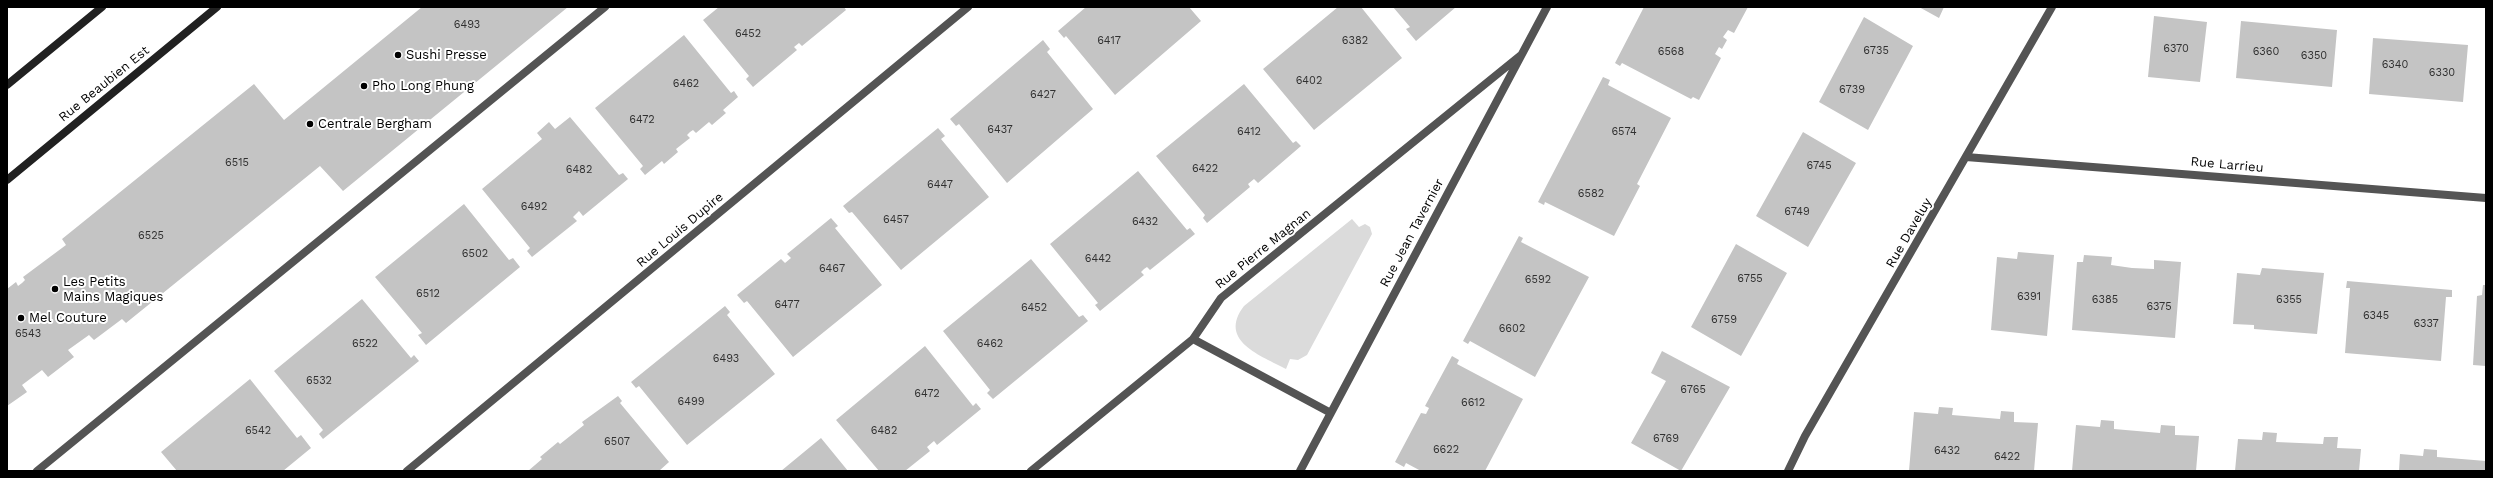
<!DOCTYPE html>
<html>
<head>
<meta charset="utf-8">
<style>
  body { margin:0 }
  #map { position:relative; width:2493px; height:478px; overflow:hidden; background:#fff; font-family:"Work Sans",sans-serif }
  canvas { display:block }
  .frame { position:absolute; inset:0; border:8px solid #000; pointer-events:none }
</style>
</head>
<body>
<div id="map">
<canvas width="2493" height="478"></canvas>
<div class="frame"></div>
</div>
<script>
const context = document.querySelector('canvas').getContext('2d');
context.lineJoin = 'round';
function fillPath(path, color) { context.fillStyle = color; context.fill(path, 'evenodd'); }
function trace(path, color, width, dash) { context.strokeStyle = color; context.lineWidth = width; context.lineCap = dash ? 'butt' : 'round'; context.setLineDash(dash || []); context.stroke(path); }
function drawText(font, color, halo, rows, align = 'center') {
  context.font = font + ' "Work Sans",sans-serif'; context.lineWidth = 4; context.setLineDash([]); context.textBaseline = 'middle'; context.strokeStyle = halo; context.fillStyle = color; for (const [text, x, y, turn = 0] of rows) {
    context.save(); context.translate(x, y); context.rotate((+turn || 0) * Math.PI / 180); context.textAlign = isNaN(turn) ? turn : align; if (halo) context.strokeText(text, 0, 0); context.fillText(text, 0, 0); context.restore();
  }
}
fillPath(new Path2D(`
  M1352,219L1359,227L1365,224L1370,227L1372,234L1307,355L1298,360L1290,359L1286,369C1262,356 1217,341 1244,306Z`), '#dbdbdb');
fillPath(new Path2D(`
  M422,7H568L343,191L320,166L126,323L122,319L94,340L89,335L68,350L74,357L48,377L42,370L22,385L27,392L7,406V289L16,282L18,286L22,283L25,280L23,277L66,245L62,239L254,84L284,120Z
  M719,7H844L846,10L802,46L799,43L794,47L797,50L753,87L746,79L749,76L703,20Z
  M1086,7H1189L1201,21L1115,95L1066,36L1064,38L1058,31Z
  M1338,7H1361L1402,58L1314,130L1263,69Z
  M1393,7H1456L1416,41L1406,29L1410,27Z
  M1644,7H1748L1734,33L1728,30L1723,37L1727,40L1722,49L1719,47L1715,54L1721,58L1699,100L1693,97L1691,99L1622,63L1620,66L1615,63Z
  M1919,7H1944L1939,18Z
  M2154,16L2207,22L2200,82L2148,77Z
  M1864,17L1913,46L1868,130L1819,102Z
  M2241,21L2337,30L2332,87L2236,78Z
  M684,35L731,93L734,91L738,97L723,110L726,113L712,125L709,122L696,133L693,130L690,132L687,135L690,138L676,149L678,152L664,164L662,161L645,175L640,169L643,166L595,108Z
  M2373,38L2468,45L2463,102L2369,94Z
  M1043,40L1050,49L1047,52L1093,109L1007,183L959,124L956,126L950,119Z
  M1603,77L1610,80L1608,85L1671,118L1637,184L1640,186L1614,236L1545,202L1544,205L1538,202Z
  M1244,84L1293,143L1296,141L1301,146L1258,183L1254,179L1248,184L1250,187L1207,223L1203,218L1205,215L1156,156Z
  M570,117L619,175L623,173L628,179L583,216L579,211L573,217L577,221L532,257L527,251L530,248L482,189L542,139L537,133L549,122L555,129Z
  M938,128L945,136L941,139L989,197L901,270L852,212L849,213L843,206Z
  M1803,132L1856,163L1808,247L1756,216Z
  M1138,171L1187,230L1190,228L1195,234L1150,270L1147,267L1144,269L1141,272L1144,275L1100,311L1095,305L1098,303L1050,244Z
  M464,204L509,260L513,258L520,267L426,345L418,335L422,333L375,277Z
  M831,218L838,226L835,228L882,285L793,357L747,301L744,303L737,295L781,259L785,263L791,258L787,254Z
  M1519,236L1523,238L1521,242L1589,277L1535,377L1470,341L1468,344L1463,341Z
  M1736,244L1787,273L1741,356L1691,327Z
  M2018,252L2054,255L2047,336L1991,330L1997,257L2017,259Z
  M2084,255L2112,257L2111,265L2132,268L2154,269V260L2181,262L2175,338L2072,330L2077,262H2083Z
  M1031,259L1079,317L1083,315L1088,321L993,399L987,393L990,390L943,331Z
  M2262,268L2324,273L2317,334L2254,329V325L2233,324L2237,273L2260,275Z
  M2347,281L2452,290V297H2446L2441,361L2345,353L2350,288H2346Z
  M2483,285H2486V366L2473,365L2477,296L2482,295Z
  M362,299L411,358L414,355L419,361L323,439L319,434L323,430L274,371Z
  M725,306L730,312L727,315L775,374L687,445L639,386L636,388L631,382Z
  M925,346L973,406L976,403L981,409L937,445L934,441L927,447L930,451L905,471H879L836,420Z
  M1662,351L1730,387L1681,471L1631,443L1666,381L1651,373Z
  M1452,356L1459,360L1457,364L1523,399L1485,471H1421L1406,463L1404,467L1395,462L1421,413L1426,414L1429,408L1425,406Z
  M250,379L297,438L301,435L311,448L283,471H177L161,452Z
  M618,396L622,401L620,403L669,462L659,471H528L542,459L540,457L558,442L560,444L584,425L582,422Z
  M1939,407L1953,408L1952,415L2000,419L2001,411L2014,412V422L2038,423L2034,471H1909L1914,412L1938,414Z
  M2101,420L2114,421V429L2160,433L2161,425L2175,426V435L2199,436L2196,471H2072L2076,425L2100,427Z
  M2263,432L2277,433L2276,442L2323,444L2324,437H2338L2337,448L2361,449L2359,471H2235L2238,439L2262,440Z
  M821,438L848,471H781Z
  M2424,449L2437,450V457L2486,461V471H2399L2400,454L2423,456Z`), '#c4c4c4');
trace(new Path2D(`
  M37,471L605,7`), '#545454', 8);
trace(new Path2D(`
  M1966,157L2486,198
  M1193,339L1329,412
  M407,471L968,7
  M1031,471L1193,339L1221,298L1521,55
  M1300,471L1547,7
  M1788,471L1805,436L2052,7`), '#545454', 8);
trace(new Path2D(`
  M7,85L102,7
  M7,180L217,7`), '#212121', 8);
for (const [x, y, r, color] of [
  [398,55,4,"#000"],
  [364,86,4,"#000"],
  [310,124,4,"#000"],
  [55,289,4,"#000"],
  [21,318,4,"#000"]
]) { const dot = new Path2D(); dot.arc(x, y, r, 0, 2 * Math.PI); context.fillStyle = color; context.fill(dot); trace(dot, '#fff', 1.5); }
drawText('11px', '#313131', null, [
  ["6493",467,25],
  ["6452",748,34],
  ["6417",1109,41],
  ["6382",1355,41],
  ["6370",2176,49],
  ["6735",1876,51],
  ["6568",1671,52],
  ["6360",2266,52],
  ["6350",2314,56],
  ["6340",2395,65],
  ["6330",2442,73],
  ["6402",1309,81],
  ["6462",686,84],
  ["6739",1852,90],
  ["6427",1043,95],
  ["6472",642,120],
  ["6437",1000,130],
  ["6412",1249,132],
  ["6574",1624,132],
  ["6515",237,163],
  ["6745",1819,166],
  ["6422",1205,169],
  ["6482",579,170],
  ["6447",940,185],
  ["6582",1591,194],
  ["6492",534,207],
  ["6749",1797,212],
  ["6457",896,220],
  ["6432",1145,222],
  ["6525",151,236],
  ["6502",475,254],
  ["6442",1098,259],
  ["6467",832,269],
  ["6755",1750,279],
  ["6592",1538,280],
  ["6512",428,294],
  ["6391",2029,297],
  ["6385",2105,300],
  ["6355",2289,300],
  ["6477",787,305],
  ["6375",2159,307],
  ["6452",1034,308],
  ["6345",2376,316],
  ["6759",1724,320],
  ["6337",2426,324],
  ["6602",1512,329],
  ["6543",28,334],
  ["6522",365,344],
  ["6462",990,344],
  ["6493",726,359],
  ["6532",319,381],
  ["6765",1693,390],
  ["6472",927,394],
  ["6499",691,402],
  ["6612",1473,403],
  ["6542",258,431],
  ["6482",884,431],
  ["6769",1666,439],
  ["6507",617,442],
  ["6622",1446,450],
  ["6432",1947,451],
  ["6422",2007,457]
]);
drawText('13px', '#000', '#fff', [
  ["Sushi Presse",406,55],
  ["Pho Long Phung",372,86],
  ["Centrale Bergham",318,124],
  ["Les Petits",63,282],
  ["Mains Magiques",63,297],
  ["Mel Couture",29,318]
], 'left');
drawText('13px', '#000', '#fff', [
  ["Rue Beaubien Est",104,84,-39],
  ["Rue Larrieu",2227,165,5],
  ["Rue Louis Dupire",680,230,-40],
  ["Rue Jean Tavernier",1412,233,-62],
  ["Rue Daveluy",1909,233,-60],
  ["Rue Pierre Magnan",1263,249,-39]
]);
</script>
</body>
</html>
